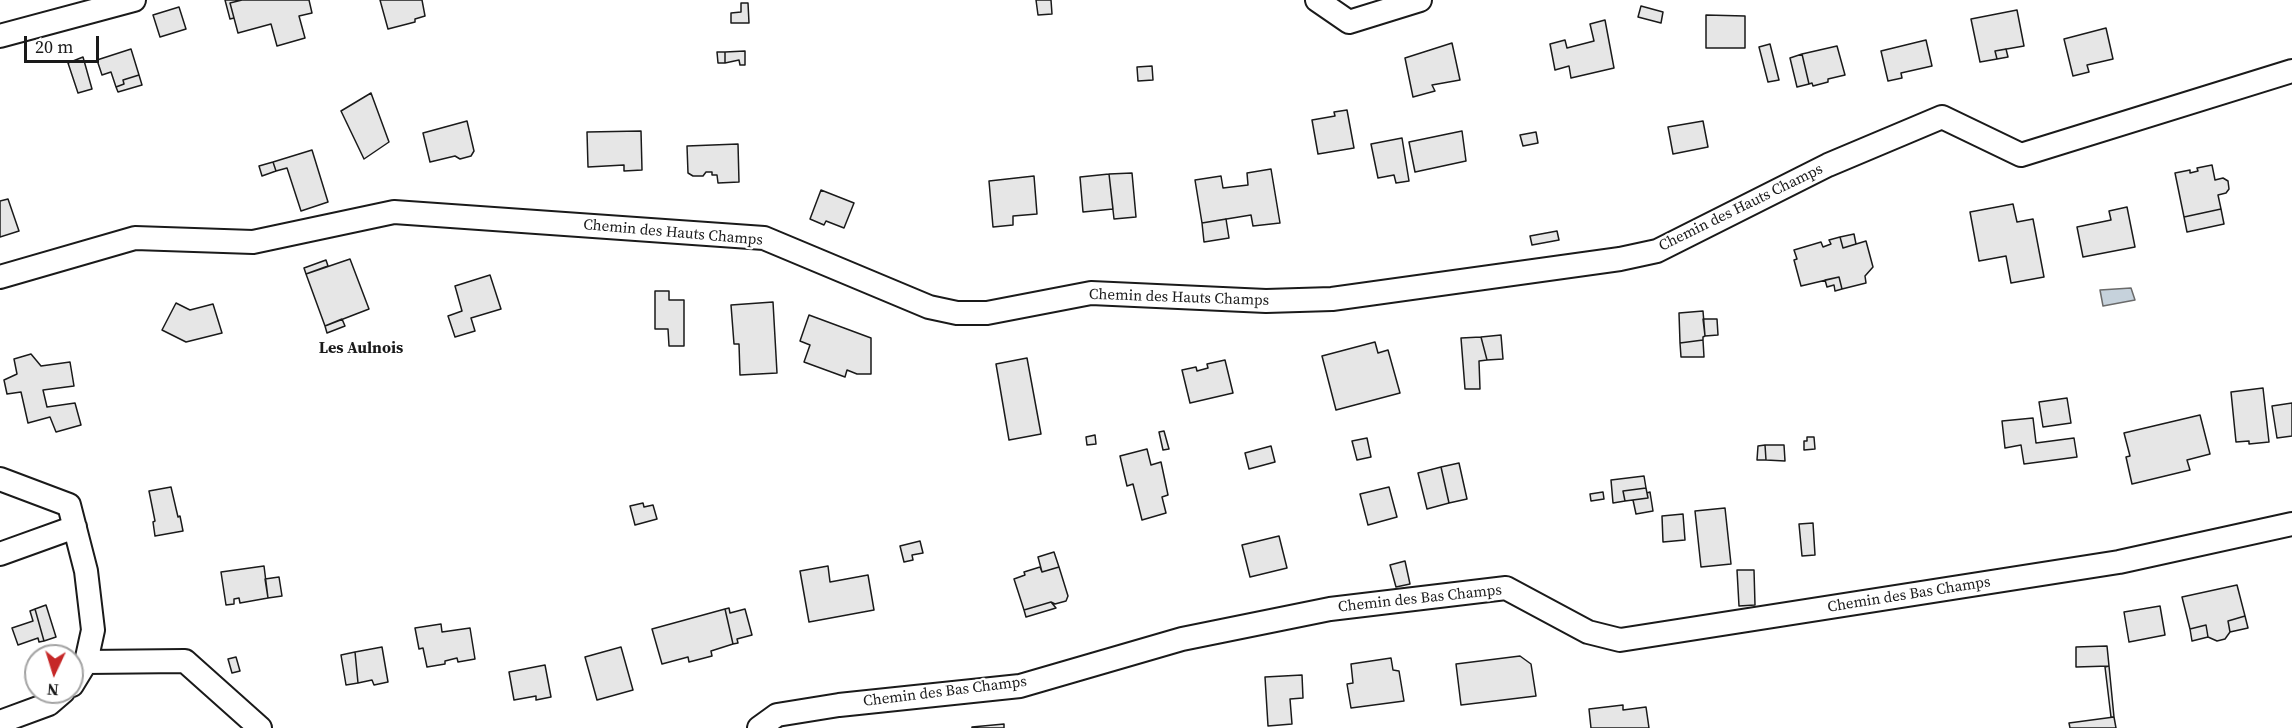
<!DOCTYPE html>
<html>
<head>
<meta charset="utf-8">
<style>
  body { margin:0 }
  #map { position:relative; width:2292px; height:728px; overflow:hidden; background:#fff; font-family:"Source Serif 4",serif }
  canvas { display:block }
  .north { position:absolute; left:24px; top:644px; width:60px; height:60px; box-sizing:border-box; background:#fff; border:2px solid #a3a3a3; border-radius:50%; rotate:184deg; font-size:16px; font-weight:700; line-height:24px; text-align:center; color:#1a1a1a }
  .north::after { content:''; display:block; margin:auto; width:21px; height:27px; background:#c62828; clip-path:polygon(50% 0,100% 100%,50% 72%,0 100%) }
  .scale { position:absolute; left:24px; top:36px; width:75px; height:27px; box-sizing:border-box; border:3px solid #1a1a1a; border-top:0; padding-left:8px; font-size:18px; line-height:21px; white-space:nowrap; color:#1a1a1a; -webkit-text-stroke:4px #fff; paint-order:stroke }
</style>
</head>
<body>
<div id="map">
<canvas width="2292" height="728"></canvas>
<div class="north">N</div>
<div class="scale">20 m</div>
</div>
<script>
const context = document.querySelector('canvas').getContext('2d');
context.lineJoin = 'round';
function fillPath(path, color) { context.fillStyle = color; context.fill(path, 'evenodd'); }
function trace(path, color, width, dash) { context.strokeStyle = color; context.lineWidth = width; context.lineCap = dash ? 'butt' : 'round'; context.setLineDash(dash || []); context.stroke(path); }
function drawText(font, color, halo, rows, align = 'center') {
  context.font = font + ' "Source Serif 4",serif'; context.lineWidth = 4.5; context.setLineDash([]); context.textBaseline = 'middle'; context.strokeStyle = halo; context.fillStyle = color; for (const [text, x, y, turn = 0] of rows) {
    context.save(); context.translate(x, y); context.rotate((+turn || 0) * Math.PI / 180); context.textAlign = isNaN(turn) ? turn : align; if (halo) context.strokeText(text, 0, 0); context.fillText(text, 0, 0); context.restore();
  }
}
const water = new Path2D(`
  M2131,288L2135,300L2103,306L2100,290Z`);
fillPath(water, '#c6d2dc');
trace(water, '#6a6a6a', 1.5);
const building = new Path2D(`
  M225,0H242L230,3L234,18L230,19Z
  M242,0H309L312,13L299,16L305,38L277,46L271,24L238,33L230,3Z
  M380,0H422L425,16L415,19V22L388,29Z
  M1036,0H1051L1052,14L1038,15Z
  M741,3H748L749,23H731V13L741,12Z
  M1641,6L1663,12L1661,23L1638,17Z
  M179,7L186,29L160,37L153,15Z
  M2017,10L2024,46L1995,51L1997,59L1980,62L1971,19Z
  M1706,15L1745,16V48H1706Z
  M1605,20L1614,68L1571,78L1569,66L1555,70L1550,44L1565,40L1567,48L1594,41L1590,24Z
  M2106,28L2113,59L2087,65L2089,72L2073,76L2064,39Z
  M1926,40L1932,66L1901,73L1902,78L1888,81L1881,51Z
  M1452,43L1460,80L1432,85L1435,91L1413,97L1405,58Z
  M1770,44L1779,80L1768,82L1759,47Z
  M1837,46L1845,75L1828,79V82L1813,86L1812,83L1809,84L1802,54Z
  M131,49L139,75L123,80L124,84L116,87L111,72L102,75L97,60Z
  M2006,49L2008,57L1997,59L1995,51Z
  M745,51V65H740L739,60L725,63V52Z
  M717,52H725V63H718Z
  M1802,54L1809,84L1797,87L1790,58Z
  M83,57L92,89L78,93L68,63Z
  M1152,66L1153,80L1138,81L1137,67Z
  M139,75L142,85L118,92L116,87L124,84L123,80Z
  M371,93L389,142L364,159L341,111Z
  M1347,110L1354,148L1318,154L1312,120L1335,116L1334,112Z
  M467,121L474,151L471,156L460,159L455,156L430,162L423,133Z
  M1703,121L1708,147L1673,154L1668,127Z
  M641,131L642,170L624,171V165L588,167L587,132Z
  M1462,131L1466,161L1415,172L1409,142Z
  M1536,132L1538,143L1523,146L1520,135Z
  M1402,138L1409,181L1396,183L1394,175L1378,178L1371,144Z
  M738,144L739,182L718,183L717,175H712V172H706L703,176H693L688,173L687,146Z
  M312,150L328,202L301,211L287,168L276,171L273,162Z
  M273,162L276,171L262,176L259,166Z
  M2212,165L2215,180L2223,178L2228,181L2229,189L2226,193L2218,195L2221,209L2184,217L2175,173L2190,170V173L2198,171L2197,168Z
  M1271,169L1280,223L1253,226L1251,215L1202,223L1195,180L1221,176L1223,188L1248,185L1247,173Z
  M1132,173L1136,217L1114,219L1109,174Z
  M1109,174L1113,209L1083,212L1080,177Z
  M1034,176L1037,214L1013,216V225L993,227L989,181Z
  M821,190L854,203L844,228L826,221L824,225L810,219Z
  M8,199L19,231L0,237V201Z
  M2013,204L2017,222L2033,219L2044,277L2011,283L2006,256L1979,261L1970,212Z
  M2127,207L2135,247L2083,257L2077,227L2111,220L2109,211Z
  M2221,209L2224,224L2187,232L2184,217Z
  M1226,219L1229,238L1204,242L1202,223Z
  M1557,231L1559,240L1532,245L1530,236Z
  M1854,234L1856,244L1843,248L1840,237Z
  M1840,237L1843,248L1866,241L1873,267L1865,276L1866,283L1842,289L1839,277L1801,286L1794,260L1797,259L1794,250L1821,242L1823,247L1831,244L1829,240Z
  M350,259L369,309L325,326L306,274Z
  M326,260L328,266L306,274L304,268Z
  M490,275L501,309L471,318L475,331L455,337L448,316L462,311L455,286Z
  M1839,277L1842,289L1835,291L1834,285L1827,287L1825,280Z
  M655,291H669V300H684V346H669L668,329H655Z
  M773,302L777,373L740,375L739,344H734L731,305Z
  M176,303L190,310L213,304L222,333L186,342L162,330Z
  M1703,311L1705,336L1703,337V340L1680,343L1679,313Z
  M809,315L871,338V374H857L847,370L845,377L804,362L810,345L800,341Z
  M342,319L345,326L327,333L325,326Z
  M1703,319H1717L1718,335L1705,336Z
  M1501,335L1503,359L1487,360L1481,337Z
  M1481,337L1487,360L1479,361L1480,389H1465L1461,338Z
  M1703,340L1704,357H1681L1680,343Z
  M1375,342L1378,353L1388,350L1400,393L1336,410L1322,356Z
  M31,354L41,366L70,362L74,386L43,390L47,407L75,403L81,425L56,432L50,417L28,423L21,392L7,394L4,380L17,374L14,359Z
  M1027,358L1041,434L1009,440L996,364Z
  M1225,360L1233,393L1190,403L1182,370L1196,367L1197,371L1208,368L1207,364Z
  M2263,388L2269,442L2249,444V441L2236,442L2231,392Z
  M2067,398L2071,423L2043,427L2039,402Z
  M2292,403V436L2277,438L2272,406Z
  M2200,415L2210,454L2187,460L2190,470L2132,484L2126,457L2130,456L2124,433Z
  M2033,418L2036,443L2074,438L2077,457L2024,464L2021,445L2005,448L2002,421Z
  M1164,431L1169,449L1163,450L1159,432Z
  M1095,435L1096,444L1087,445L1086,437Z
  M1807,437H1814L1815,449L1804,450V441H1807Z
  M1367,438L1371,457L1357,460L1352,441Z
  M1765,445L1766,460H1757L1758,446Z
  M1765,445H1784L1785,461L1766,460Z
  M1271,446L1275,462L1249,469L1245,453Z
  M1147,449L1151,465L1161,462L1168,495L1162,497L1166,513L1142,520L1133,484L1127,486L1120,456Z
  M1459,463L1467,499L1449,503L1441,467Z
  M1441,467L1449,503L1427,509L1418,473Z
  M1644,476L1646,488L1623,491L1625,501L1613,503L1611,480Z
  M171,487L178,517L180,516L183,531L155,536L153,522L155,521L149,491Z
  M1389,487L1397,517L1368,525L1360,494Z
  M1646,488L1648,498L1625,501L1623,491Z
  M1603,492L1604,499L1591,501L1590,494Z
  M1650,492L1653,511L1636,514L1633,500L1648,498L1647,493Z
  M643,503L644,507L653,505L657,519L635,525L630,506Z
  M1725,508L1731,564L1701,567L1695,511Z
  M1683,514L1685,540L1663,542L1662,516Z
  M1813,523L1815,555L1802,556L1799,524Z
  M1279,536L1287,568L1250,577L1242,545Z
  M920,541L923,553L912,555L913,560L904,562L900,546Z
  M1054,552L1059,567L1042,572L1038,557Z
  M1405,561L1410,584L1396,587L1390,565Z
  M264,566L268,598L240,603L239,598L234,599V604L226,605L221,572Z
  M828,566L830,582L868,575L874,610L809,622L800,571Z
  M1040,567L1042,572L1059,567L1068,596L1066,601L1055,604L1051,602L1024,610L1014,579L1025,575L1024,572Z
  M1737,570H1754L1755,605L1739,606Z
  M279,577L282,596L268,598L265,579Z
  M2237,585L2245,616L2228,621L2230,632L2225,639L2217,641L2208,637L2206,625L2190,629L2182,597Z
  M1051,602L1056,608L1026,617L1024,610Z
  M46,605L56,637L44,641L35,609Z
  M2160,606L2165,635L2129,642L2124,612Z
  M729,608L730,613L745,609L752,635L737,639L738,643L733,644L725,609Z
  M35,609L44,641L39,642L38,638L18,645L12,628L33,621L30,611Z
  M725,609L733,644L711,651L712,656L689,662L688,657L662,664L652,629Z
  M2245,616L2248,628L2230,632L2228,621Z
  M441,624L442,632L470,628L475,659L458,662L457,658L445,661V664L427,667L423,648L419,649L415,628Z
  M2206,625L2208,637L2192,641L2190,629Z
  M2107,646L2109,666L2076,667V647Z
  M382,647L388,682L374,685L372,680L358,683L355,652Z
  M621,647L633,690L597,700L585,657Z
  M355,652L358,683L346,685L341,655Z
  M1520,656L1531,664L1536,696L1461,705L1456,664Z
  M236,657L240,671L232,673L228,659Z
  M1391,658L1393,670L1399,671L1404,701L1351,708L1347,684L1353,683L1351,664Z
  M545,665L551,697L536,700V696L514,700L509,672Z
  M2109,666L2114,717H2111L2105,667Z
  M1302,675L1303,698L1290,699L1292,724L1268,726L1265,677Z
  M1623,705V710L1646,707L1649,728H1591L1589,709Z
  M2114,717L2116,728H2070L2069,723Z
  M1004,724V728H972V727Z`);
fillPath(building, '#e6e6e6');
trace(building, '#1a1a1a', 1.5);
const minor = new Path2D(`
  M1317,0L1349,22L1420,0
  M0,36L134,0
  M0,277L135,238L253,242L394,212L764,238L929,307L957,313H987L1091,293L1266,301L1332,299L1620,259L1657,251L1828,165L1942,117L2021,155L2292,71
  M0,479L69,505L86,571L93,630L86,662L72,685
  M0,554L75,527
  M86,662L185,661L260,728
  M0,722L49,704L63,692
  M759,728L777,715L839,705L1020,686L1182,639L1330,609L1506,588L1588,632L1620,640L2119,562L2292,524`);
trace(minor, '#1a1a1a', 26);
trace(minor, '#fff', 22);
drawText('15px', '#1a1a1a', '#fff', [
  ["Chemin des Hauts Champs",1741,208,-26],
  ["Chemin des Hauts Champs",673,233,5],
  ["Chemin des Hauts Champs",1179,298,2],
  ["Chemin des Bas Champs",1909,595,-9],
  ["Chemin des Bas Champs",1420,599,-6],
  ["Chemin des Bas Champs",945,692,-7]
]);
drawText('bold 16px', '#1a1a1a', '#fff', [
  ["Les Aulnois",361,349]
]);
</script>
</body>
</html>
